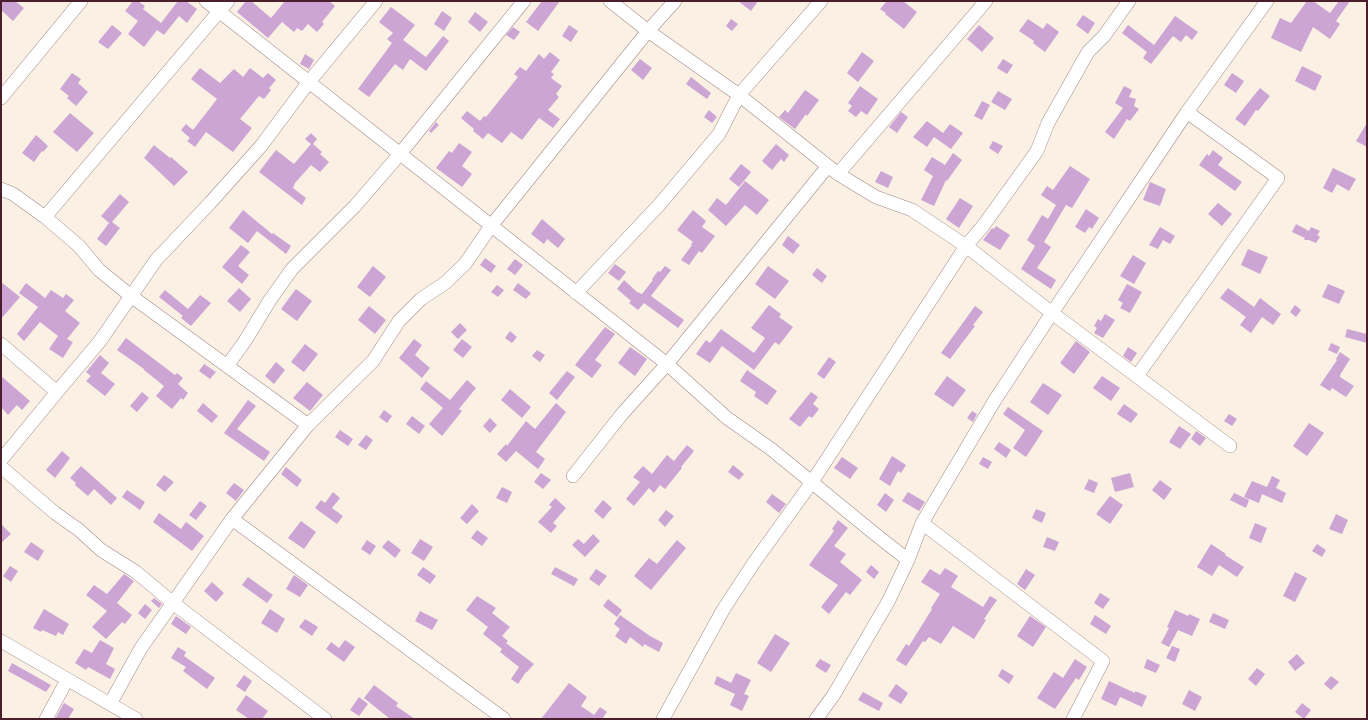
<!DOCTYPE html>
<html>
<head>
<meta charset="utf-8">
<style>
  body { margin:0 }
  #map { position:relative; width:1368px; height:720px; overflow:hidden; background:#faf0e3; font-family:Vollkorn,serif }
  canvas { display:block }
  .frame { position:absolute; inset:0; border:2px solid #4a1f2b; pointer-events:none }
</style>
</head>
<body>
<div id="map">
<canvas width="1368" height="720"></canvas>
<div class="frame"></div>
</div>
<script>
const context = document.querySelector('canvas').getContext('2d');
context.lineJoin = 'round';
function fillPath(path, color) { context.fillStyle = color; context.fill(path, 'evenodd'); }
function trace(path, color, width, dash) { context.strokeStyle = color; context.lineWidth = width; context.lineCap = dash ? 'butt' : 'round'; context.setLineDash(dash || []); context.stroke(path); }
fillPath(new Path2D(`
  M1,1H15L24,8L13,21L1,10Z
  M133,1H138L145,6L143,9L161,23L178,1H186L197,9L187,23L179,16L164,35L157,30L144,47L128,34L138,21L125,11Z
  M246,1H251L271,18L285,1H329L335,6L322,22L324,24L317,32L308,24L302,31L297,28L294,32L282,22L268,38L237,12Z
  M542,1H560L538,31L526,22Z
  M738,1H758L751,11Z
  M887,1H903L917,12L904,29L885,14L886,13L880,9Z
  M1307,1H1313L1330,13L1339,1H1350L1336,21L1340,24L1330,39L1313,27L1301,52L1271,38L1280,18L1291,23Z
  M391,7L415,25L403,40L426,57L443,36L449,41L426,71L410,59L403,70L395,64L369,97L358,89L392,43L387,39L393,33L379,22Z
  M442,11L452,18L444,31L434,24Z
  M475,12L488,22L480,32L468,22Z
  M1083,15L1095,23L1088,34L1076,25Z
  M1175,16L1198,32L1192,40L1186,35L1181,42L1173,36L1151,64L1143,58L1147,52L1122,33L1128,25L1154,45Z
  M731,19L738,24L732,31L726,26Z
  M1028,19L1043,29L1047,23L1059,32L1045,52L1033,43L1034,41L1019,31Z
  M112,25L122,33L108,49L98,42Z
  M569,25L578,31L571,42L562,36Z
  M979,25L994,38L982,52L967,39Z
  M513,27L520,32L514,40L506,35Z
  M550,52L560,60L551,72L554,74L551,78L562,86L556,94L559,97L548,110L560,119L553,128L539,118L522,140L511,132L502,143L488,133L483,139L473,131L474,129L461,118L467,111L480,121L484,116L486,117L518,77L514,74L520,67L526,71L539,54L544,59Z
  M862,52L874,61L858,82L847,73Z
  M305,54L314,60L309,69L300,64Z
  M640,59L652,68L643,80L631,70Z
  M1003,59L1013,65L1007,74L997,68Z
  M1302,66L1322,76L1315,91L1295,81Z
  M200,68L220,83L234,69L243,77L250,68L263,78L268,73L276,80L269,88L271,90L264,99L259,96L240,119L252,128L233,152L206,132L195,147L187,141L190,138L181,130L186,124L193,130L217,99L191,79Z
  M72,73L81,79L78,83L88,92L76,106L67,98L69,96L60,89Z
  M1232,73L1244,81L1236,93L1224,85Z
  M691,77L711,93L707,99L686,84Z
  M860,86L878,99L867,115L861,111L856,117L848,111L852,106L848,103Z
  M1124,86L1132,90L1129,97L1136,99L1134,106L1139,109L1130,121L1127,119L1114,139L1105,132L1123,108L1115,103Z
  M1260,88L1270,96L1258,111L1256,110L1245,126L1235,119Z
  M805,90L819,100L807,116L806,114L795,129L779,117L785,110L788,113Z
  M998,91L1012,99L1005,110L991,102Z
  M982,101L990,105L982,120L974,116Z
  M709,110L717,117L712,123L704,117Z
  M901,112L908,117L897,133L889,127Z
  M70,113L94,133L77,152L53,132Z
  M927,121L943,133L950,124L963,133L951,149L934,137L927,147L913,137Z
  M436,122L439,125L431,133L429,131Z
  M1367,123V147L1356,141Z
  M311,133L317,139L313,144L322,152L320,154L329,162L320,172L311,165L295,183L293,188L306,198L302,205L259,172L276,150L294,164L311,144L305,139Z
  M36,135L48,146L43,152L42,151L34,162L22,153Z
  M993,141L1003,146L998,154L989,148Z
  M459,143L472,152L462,166L472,174L462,187L436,168L449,151L452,153Z
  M776,144L789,155L784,162L781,159L772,170L762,161Z
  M154,145L170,158L171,157L188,172L174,186L154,167L144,158Z
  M1213,150L1223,158L1218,165L1242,182L1235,191L1199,165L1207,154L1209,156Z
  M953,153L962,160L947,181L946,180L934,206L921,200L933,176L924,170L932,157L945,165Z
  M741,164L751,172L739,187L729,179Z
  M1070,166L1090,179L1072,208L1066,205L1044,242L1051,247L1037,268L1056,280L1051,289L1021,269L1035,246L1027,240L1042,215L1048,219L1056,205L1041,195L1047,186L1053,190Z
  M1333,168L1356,179L1349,191L1337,184L1332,193L1323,188Z
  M881,171L893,177L888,188L875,182Z
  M745,181L769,200L757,215L745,205L726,226L708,210L717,198L726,205Z
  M1150,182L1166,189L1160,206L1143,200Z
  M120,194L129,202L112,222L120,228L106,246L97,239L109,223L101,216Z
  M960,198L973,206L959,228L946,219Z
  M1218,203L1232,214L1222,226L1208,214Z
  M1086,209L1099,218L1092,229L1089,227L1085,233L1075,227Z
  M243,210L272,234L273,233L291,246L286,254L257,231L248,243L229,228Z
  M693,210L706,221L702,227L715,236L702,253L699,251L689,265L681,260L692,245L691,244L693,242L677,230Z
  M542,219L565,239L558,248L547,239L544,244L531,234Z
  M1296,224L1309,231L1311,227L1320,231L1317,235L1320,237L1316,243L1309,240H1304L1305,238L1292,232Z
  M996,226L1010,235L1000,250L983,240L992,228L994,229Z
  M1160,227L1175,236L1170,244L1163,240L1158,249L1149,245Z
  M788,236L800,245L793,254L782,245Z
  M241,245L250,252L238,266L249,275L242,284L222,267Z
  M1248,249L1268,257L1260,274L1241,265Z
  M1133,255L1146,263L1134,284L1120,276Z
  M485,258L496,266L491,273L480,265Z
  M515,259L523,265L515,275L507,269Z
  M615,264L626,272L619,281L608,273Z
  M373,266L386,277L370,297L357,287Z
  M665,266L671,270L651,296L684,320L678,328L644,303L638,310L629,303L631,301L617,289L624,280L637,292L642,294L653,280L652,279L658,271L660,272Z
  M768,266L789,281L775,299L755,284Z
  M817,268L827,276L822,283L812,275Z
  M1,282L20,297L1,319Z
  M26,283L45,298L51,290L63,298L66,294L74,300L65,311L80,323L67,339L73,342L63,358L49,349L58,336L40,322L24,341L17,334L38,307L19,293Z
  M518,283L531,293L526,299L513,290Z
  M1127,284L1142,292L1130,313L1120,308L1123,303L1118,300Z
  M1328,284L1345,291L1339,304L1322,297Z
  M497,285L504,290L498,297L491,292Z
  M239,288L251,299L240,312L227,301Z
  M1228,288L1254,307L1260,298L1281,314L1273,325L1262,317L1251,333L1240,325L1246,317L1220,298Z
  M296,289L312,301L297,321L281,309Z
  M165,290L188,309L200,295L211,303L191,326L181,318L183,316L159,297Z
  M769,305L781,314L779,317L793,327L779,345L775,342L754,370L722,346L710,363L696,354L706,340L710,343L721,329L754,353L765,338L751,328Z
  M1295,305L1301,310L1296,317L1290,312Z
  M369,306L386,320L375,334L358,320Z
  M975,306L983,312L973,325L975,326L950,359L941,353Z
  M1105,314L1115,320L1103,338L1094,333L1097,328L1094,326L1098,319L1101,321Z
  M460,323L467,330L458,339L451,332Z
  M605,327L615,334L595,360L602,365L592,378L575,365Z
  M1347,329L1367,334V343L1345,337Z
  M510,331L517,337L512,343L505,338Z
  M126,338L175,375L177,373L183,378L178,384L188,393L183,400L181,398L172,409L156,396L164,386L144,370V369L117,350Z
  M414,339L422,345L415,355L430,368L422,378L399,358Z
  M462,339L472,347L463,358L453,350Z
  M1076,341L1090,352L1074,374L1060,363Z
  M1331,343L1340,347L1337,354L1328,350Z
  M305,344L318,354L304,372L291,362Z
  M630,347L647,359L635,376L618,363Z
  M1128,347L1137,353L1131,362L1123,356Z
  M537,350L545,355L540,362L532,356Z
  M1340,352L1350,359L1340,375V377L1354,386L1346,397L1332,388L1330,391L1320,385L1337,360L1336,359Z
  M100,355L109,363L101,373L115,384L105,396L86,381L91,376L86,372Z
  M829,357L836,362L824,379L817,374Z
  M276,362L285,370L274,384L265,376Z
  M204,364L216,372L210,379L199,371Z
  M747,370L777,391L767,405L754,396L756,392L740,381Z
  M567,371L575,377L557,400L549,393Z
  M1,376L30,401L22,410L17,405L8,415L1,407Z
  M947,376L966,390L953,407L934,394Z
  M1102,376L1120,388L1111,401L1093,388Z
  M467,380L476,388L459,409L462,411L442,436L429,424L443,408L420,389L426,381L450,400Z
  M307,382L323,395L310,411L293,398Z
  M1043,383L1062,395L1048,415L1030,402Z
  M510,389L531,407L522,418L501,400Z
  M142,392L149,398L137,412L130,406Z
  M811,392L818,397L813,404L819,409L812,418L809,416L800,427L789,419Z
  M248,400L256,406L237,429L270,452L264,461L224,433Z
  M203,403L218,416L212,423L197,411Z
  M556,403L566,412L536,452L545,459L538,469L516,451L506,462L497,454L506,444L507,446L526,421L535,429Z
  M1124,404L1138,414L1131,423L1117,414Z
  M1008,407L1043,431L1026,457L1013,448L1025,430L1003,414Z
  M384,410L392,416L387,423L379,417Z
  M972,411L977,414L973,422L967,418Z
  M1229,414L1237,419L1232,426L1224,421Z
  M412,416L425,426L419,434L406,424Z
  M490,418L497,425L490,433L483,426Z
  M1309,423L1324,433L1307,456L1293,446Z
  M1179,426L1191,434L1180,449L1169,442Z
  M340,430L353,439L348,446L335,437Z
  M1196,431L1206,438L1200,446L1191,439Z
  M366,435L373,440L366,450L358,445Z
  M999,442L1011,450L1006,458L994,449Z
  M687,445L694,451L681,467L682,468L665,489L660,485L654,493L649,488L634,506L626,499L640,482L633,477L643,466L652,474L667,455L674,461Z
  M62,451L70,458L55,478L46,470Z
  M892,456L906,465L901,473L898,471L890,486L879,479Z
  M842,457L858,468L850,479L834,468Z
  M983,457L992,462L988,469L979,464Z
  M733,465L744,474L739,480L728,472Z
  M81,466L117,498L111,505L94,489L88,496L75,485L76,483L70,478Z
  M286,467L302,480L297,487L281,474Z
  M541,473L551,480L543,489L534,482Z
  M1130,473L1134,487L1115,492L1111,478Z
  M164,475L174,482L165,492L156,485Z
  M1272,476L1280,480L1276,488L1286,493L1282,503L1262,494L1259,503L1244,497L1252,481L1267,487Z
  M1089,479L1098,483L1094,493L1084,489Z
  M1160,480L1172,489L1164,500L1152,490Z
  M234,483L244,490L236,501L226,493Z
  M502,487L512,492L507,503L496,498Z
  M127,490L145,502L140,510L122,497Z
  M333,492L340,498L332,508L343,516L337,524L315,508L321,500L325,503Z
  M908,492L925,502L919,511L902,501Z
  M885,493L894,500L886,512L877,505Z
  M1234,493L1249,500L1246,508L1230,500Z
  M772,494L786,504L779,513L766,502Z
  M1110,496L1123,505L1110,524L1096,514Z
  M555,498L566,508L553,523L557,526L551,533L538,522L552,507L549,505Z
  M603,500L612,508L603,519L594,511Z
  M200,501L207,506L196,520L189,515Z
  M472,504L479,511L467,524L460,518Z
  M1036,509L1046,513L1042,523L1032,518Z
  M666,510L674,516L665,527L658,520Z
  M159,513L181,529L186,522L204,536L192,551L153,522Z
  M1336,514L1348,520L1342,534L1329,529Z
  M838,520L848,528L834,546L846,554L840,562L862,580L850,595L846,592L829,614L821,607L838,585L809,565L834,531L832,529Z
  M301,521L316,532L304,549L288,538Z
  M1255,523L1267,528L1261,543L1249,538Z
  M1,524L11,534L1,543Z
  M477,530L488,538L482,546L471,538Z
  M593,534L600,541L585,557L572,545L578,539L584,544Z
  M1047,537L1059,542L1055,551L1043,547Z
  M420,539L433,547L424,561L411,553Z
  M367,540L376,546L370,555L361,549Z
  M388,540L401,550L395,558L382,547Z
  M677,540L686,548L651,590L634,576L649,558L657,564Z
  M31,542L44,551L38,561L24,552Z
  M1211,544L1226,554L1225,555L1244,567L1237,577L1219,565L1212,576L1197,567Z
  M1317,544L1326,550L1322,557L1312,551Z
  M871,565L879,572L874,579L866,572Z
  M10,566L18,571L11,582L3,576Z
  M423,567L436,576L430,584L417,575Z
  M555,567L578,579L574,586L551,574Z
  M945,568L958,576L951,587L983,607L990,596L997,600L984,619L986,620L974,639L953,626L941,644L929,637L925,642L923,641L906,666L896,660L906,644L909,646L932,609L931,608L940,594L921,582L930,569L940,575Z
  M596,569L607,576L599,586L589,579Z
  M1026,569L1035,575L1025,590L1017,584Z
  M1295,572L1307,578L1295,602L1283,596Z
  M124,574L134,581L117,603L132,615L125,624L122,622L106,639L92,627L107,611L86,595L94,585L107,594Z
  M294,575L308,585L300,597L286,589Z
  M248,577L273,595L267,603L242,585Z
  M212,582L224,593L216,602L204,591Z
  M1100,593L1110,599L1103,609L1094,603Z
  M477,596L496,608L492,613L510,627L502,636L508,641L506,643L534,664L527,672H526L518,684L511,679L519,667L500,652L504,646L502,649L483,634L488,627L466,610Z
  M154,598L162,604L159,608L151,601Z
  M608,599L622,610L617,617L603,606Z
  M145,604L152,610L145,619L138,613Z
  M44,609L69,624L63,635L58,632L56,636L42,630L41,632L33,628Z
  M270,609L285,619L277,633L261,623Z
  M1175,610L1188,616L1189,614L1200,619L1192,636L1178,630L1169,647L1161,643L1169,628L1167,627Z
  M420,611L438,620L432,630L415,621Z
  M1213,613L1229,620L1225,629L1209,622Z
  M620,615L650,636L663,643L659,652L644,644L643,647L630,637L626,644L615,636L620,629L614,624Z
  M1095,615L1111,626L1106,634L1090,624Z
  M176,616L191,627L186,634L171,624Z
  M1030,616L1046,627L1033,647L1017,636Z
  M305,619L318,627L312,636L299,627Z
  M775,634L790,643L771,672L757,663Z
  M100,640L114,648L106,664L115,669L110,679L88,667L86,670L75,663L84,649L92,653Z
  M345,640L355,647L344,662L326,649L331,642L339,648Z
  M1172,646L1180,649L1175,662L1166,658Z
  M178,647L186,652L184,656L215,678L207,689L183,671L186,667L171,658Z
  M1297,654L1305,663L1295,671L1288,662Z
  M820,659L831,665L826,673L815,666Z
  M1075,659L1087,667L1079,680L1076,678L1055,709L1037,698L1054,672L1063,678Z
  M1147,659L1160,665L1156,673L1144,668Z
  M12,663L51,685L46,692L8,671Z
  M1257,668L1265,674L1256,686L1248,679Z
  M1002,669L1014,676L1009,684L998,676Z
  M736,673L751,680L744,694L749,696L742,711L730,705L735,694L714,684L717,676L731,683Z
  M244,675L252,681L245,692L236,686Z
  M1331,676L1339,682L1331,690L1324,684Z
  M1109,681L1135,693V691L1147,696L1142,707L1120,697L1116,706L1101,699Z
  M569,683L587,697L581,706L594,715L600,707L607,712L602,719H541Z
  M896,684L908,693L901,704L888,696Z
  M374,685L398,703L396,706L415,719H390L364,698Z
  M1189,690L1202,697L1195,711L1182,704Z
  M863,692L883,703L879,711L858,700Z
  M246,695L268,711L262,719H249L236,710Z
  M359,697L368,704L359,716L350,710Z
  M64,703L74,709L68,719H55Z
  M1302,703L1311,710L1304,719L1295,712Z`), '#cda5d4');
const minor = new Path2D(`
  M206,1L667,364L727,418L771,449L875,534L908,560
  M610,1L648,31L739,95L838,174L876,197L912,210L966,246L1052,313L1230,446
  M1,98L81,1
  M838,174L986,1
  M1,189L13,194L45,217L79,246L99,270L131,296L308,425
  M45,217L228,1
  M576,293L659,205L719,134L739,95L821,1
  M1,344L57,392
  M227,366L245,341L270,300L292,269L355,206L399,155L524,1
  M1137,376L1278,178L1187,112
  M1,460L57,392L100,341L156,260L210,203L261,146L308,83L376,1
  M1,467L55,513L79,530L101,550L136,572L173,603L325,719
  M573,476L622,414L667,364L828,166
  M232,519L504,719
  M922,523L1103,661L1073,719
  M1,641L136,719
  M110,704L141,648L232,519L308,425L373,361L399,321L421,299L445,283L465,264L491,226L648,31L675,1
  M46,719L67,680
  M663,719L723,610L753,564L812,482L966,246L983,226L1037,151L1048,123L1088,52L1104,36L1129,1
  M816,719L833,696L888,602L908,560L922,523L995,400L1052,313L1187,112L1267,1`);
trace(minor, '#a28887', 14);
trace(minor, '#fff', 13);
</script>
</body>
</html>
